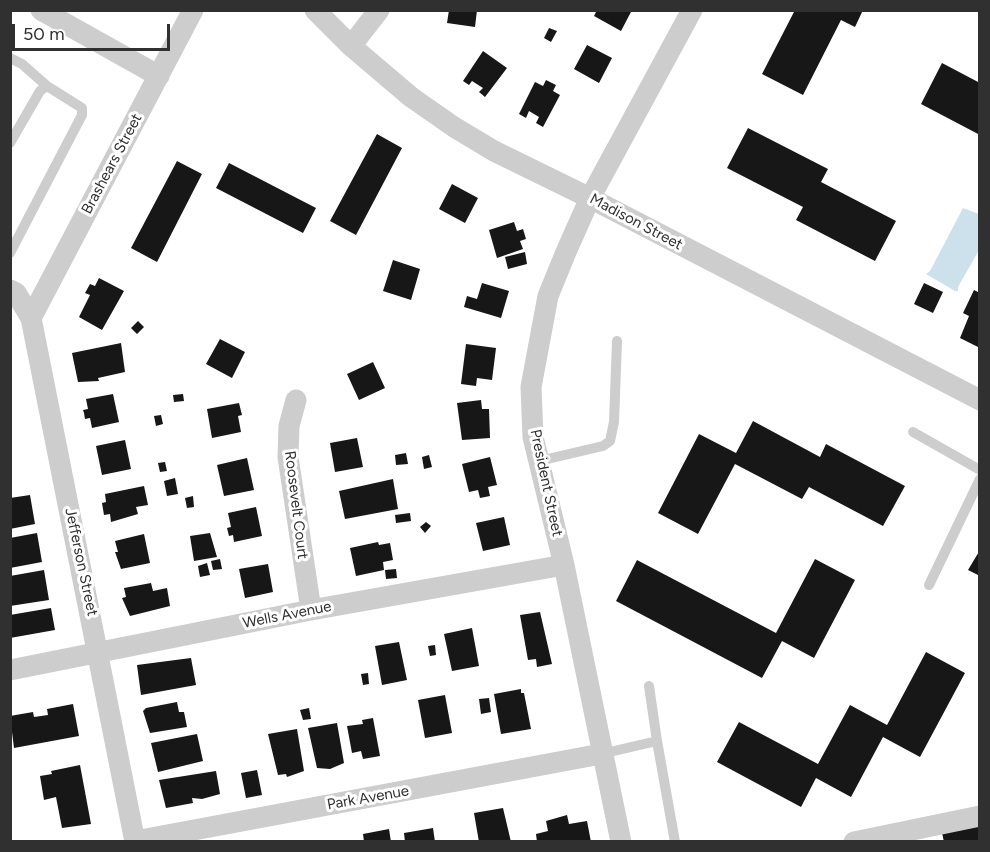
<!DOCTYPE html>
<html>
<head>
<meta charset="utf-8">
<style>
  body { margin:0 }
  #map { position:relative; width:990px; height:852px; overflow:hidden; background:#fff; font-family:Figtree,sans-serif }
  canvas { display:block }
  .frame { position:absolute; inset:0; border:12px solid #303030; pointer-events:none }
  .scale { position:absolute; left:12px; top:24px; width:158px; height:27px; box-sizing:border-box; border:3px solid #303030; border-top:0; padding-left:8px; font-size:18px; line-height:21px; white-space:nowrap; color:#303030; -webkit-text-stroke:4px #fff; paint-order:stroke }
</style>
</head>
<body>
<div id="map">
<canvas width="990" height="852"></canvas>
<div class="frame"></div>
<div class="scale">50 m</div>
</div>
<script>
const context = document.querySelector('canvas').getContext('2d');
context.lineJoin = 'round';
function fillPath(path, color) { context.fillStyle = color; context.fill(path, 'evenodd'); }
function trace(path, color, width, dash) { context.strokeStyle = color; context.lineWidth = width; context.lineCap = dash ? 'butt' : 'round'; context.setLineDash(dash || []); context.stroke(path); }
function drawText(font, color, halo, rows, align = 'center') {
  context.font = font + ' Figtree,sans-serif'; context.lineWidth = 6; context.setLineDash([]); context.textBaseline = 'middle'; context.strokeStyle = halo; context.fillStyle = color; for (const [text, x, y, turn = 0] of rows) {
    context.save(); context.translate(x, y); context.rotate((+turn || 0) * Math.PI / 180); context.textAlign = isNaN(turn) ? turn : align; if (halo) context.strokeText(text, 0, 0); context.fillText(text, 0, 0); context.restore();
  }
}
fillPath(new Path2D(`
  M963,208L979,214V250L958,287V291H955L926,274L930,271Z`), '#cce1eb');
fillPath(new Path2D(`
  M449,10H477L475,27L447,23Z
  M597,10H632L621,31L594,16Z
  M795,10H863L855,27L841,20L803,95L762,74Z
  M549,28L557,31L551,42L544,38Z
  M587,45L612,58L599,83L574,69Z
  M483,51L507,68L485,97L479,92L483,88L472,81L469,85L463,81Z
  M942,63L980,83V135L921,104Z
  M546,80L556,85L553,91L560,95L543,127L536,123L539,117L529,111L526,118L519,114L535,82L543,86Z
  M748,128L828,169L821,182L896,221L875,261L796,220L803,207L727,168Z
  M377,134L402,148L356,235L330,221Z
  M177,161L202,174L157,262L131,248Z
  M229,163L316,208L303,233L216,188Z
  M452,184L478,198L465,223L439,209Z
  M514,222L517,231L523,229L526,239L520,241L523,249L497,258L489,230Z
  M525,252L527,264L508,269L505,257Z
  M393,260L420,269L411,300L383,291Z
  M99,278L124,291L102,330L79,317L90,295L85,293L90,284L95,286Z
  M482,283L509,291L501,318L464,307L467,296L477,299Z
  M924,283L943,292L933,313L914,304Z
  M974,290L980,293V348L960,338L969,316L963,313Z
  M138,321L144,327L137,334L131,328Z
  M220,339L245,352L232,378L206,364Z
  M121,343L125,372L98,378L99,381L78,382L72,353Z
  M466,344L496,348L492,380L477,378L476,386L461,384Z
  M373,362L385,388L359,400L347,374Z
  M113,394L119,422L92,428L90,418L85,419L84,413L83,410L88,409L86,399Z
  M183,394L184,401L174,402L173,395Z
  M481,400L482,409H489L490,438L462,440L457,403Z
  M239,403L242,415L238,416L241,432L212,438L207,409Z
  M161,415L163,424L156,426L154,416Z
  M753,421L820,457L826,444L905,486L883,526L809,487L802,499L735,464L698,534L658,513L699,434L736,453Z
  M357,438L363,467L335,472L330,443Z
  M125,440L131,469L102,475L96,446Z
  M406,453L408,464L396,465L395,455Z
  M429,455L432,467L424,469L422,457Z
  M490,457L497,485L488,487L490,496L480,498L478,490L469,492L462,464Z
  M247,458L254,490L224,496L217,465Z
  M165,462L167,471L160,472L158,463Z
  M175,478L178,494L167,496L164,481Z
  M393,479L398,509L345,519L339,491Z
  M144,486L148,505L136,507L138,514L111,522L110,514L104,515L102,503L106,502L105,494Z
  M30,495L35,524L10,529V498Z
  M193,496L194,507L187,508L185,498Z
  M256,507L262,536L234,542L233,535L229,536L227,528L231,527L228,513Z
  M410,513L411,521L396,523L395,515Z
  M504,517L510,545L483,551L476,523Z
  M426,522L431,526L425,533L420,527Z
  M37,533L42,562L10,568V538Z
  M210,533L217,557L194,561L190,536Z
  M144,534L150,563L121,569L115,552H118L115,541Z
  M378,542L379,545L390,543L393,560L383,562L384,570L356,576L350,548Z
  M980,550V576L968,570Z
  M220,559L222,569L213,570L211,561Z
  M815,559L855,580L814,658L782,641L762,678L616,601L637,560L776,633Z
  M207,563L210,575L200,577L198,566Z
  M268,564L273,592L245,598L239,569Z
  M396,569L397,578L386,579L385,570Z
  M44,570L49,600L10,606V576Z
  M151,583L153,591L167,588L170,606L130,616L122,598L126,597L124,588Z
  M51,608L55,630L10,638V615Z
  M540,612L552,664L537,667L536,659L528,660L520,615Z
  M472,628L479,666L452,671L444,634Z
  M399,642L407,680L382,685L375,646Z
  M435,645L436,655L430,656L428,646Z
  M926,652L965,673L920,757L883,737L851,797L816,778L801,807L717,762L739,722L818,764L850,705L887,725Z
  M191,658L196,685L141,695L137,665Z
  M368,673L369,684L363,685L361,674Z
  M521,689V693H524L531,729L501,734L494,694Z
  M445,695L452,733L425,738L418,700Z
  M489,698L491,712L481,714L479,699Z
  M177,702L179,712H184L187,727L150,733L143,711L146,708Z
  M73,704L79,736L14,748L10,716L33,712L34,717L48,715L47,709Z
  M309,708L311,719L303,720L300,710Z
  M373,718L380,756L363,759L361,751L352,753L347,726L363,724L362,720Z
  M337,723L344,763L330,769L317,768L308,728Z
  M297,729L304,771L287,777L286,774L278,775L268,734Z
  M197,734L203,761L158,772L151,743Z
  M80,765L91,824L62,828L56,797L44,800L40,776L52,774L51,771Z
  M257,770L262,795L246,798L241,773Z
  M216,771L220,794L202,799L192,798L193,803L166,808L159,780Z
  M503,808L511,842H479L474,813Z
  M567,815L569,824L587,821L591,842H537L536,834L548,831L546,821Z
  M980,825V842H944L942,833Z
  M433,828L435,842H405L404,833Z
  M389,829L391,842H364L363,834Z`), '#171717');
trace(new Path2D(`
  M10,58L22,64L47,86
  M10,143L40,91L47,86L82,108V115L10,253
  M913,432L980,470
  M539,461L603,446L610,441L614,422L617,341
  M929,585L980,479
  M657,741L675,842
  M601,754L657,741L649,686`), '#cdcdcd', 10);
trace(new Path2D(`
  M41,10L159,76
  M315,10L351,46L411,97L454,127L494,151L590,198L980,400
  M351,46L379,10
  M10,290L16,293L31,318L135,842
  M31,318L193,10
  M296,400L289,426L288,457L311,610
  M10,670L311,610L564,565
  M135,841L601,754
  M621,842L564,565L533,437L531,387L548,296L566,252L590,198L692,10
  M854,842L980,816`), '#cdcdcd', 21);
drawText('15px', '#303030', '#fff', [
  ["Brashears Street",112,164,-62],
  ["Madison Street",636,222,28],
  ["President Street",546,483,78],
  ["Roosevelt Court",296,505,83],
  ["Jefferson Street",81,562,78],
  ["Wells Avenue",287,615,-11],
  ["Park Avenue",368,798,-10]
]);
</script>
</body>
</html>
